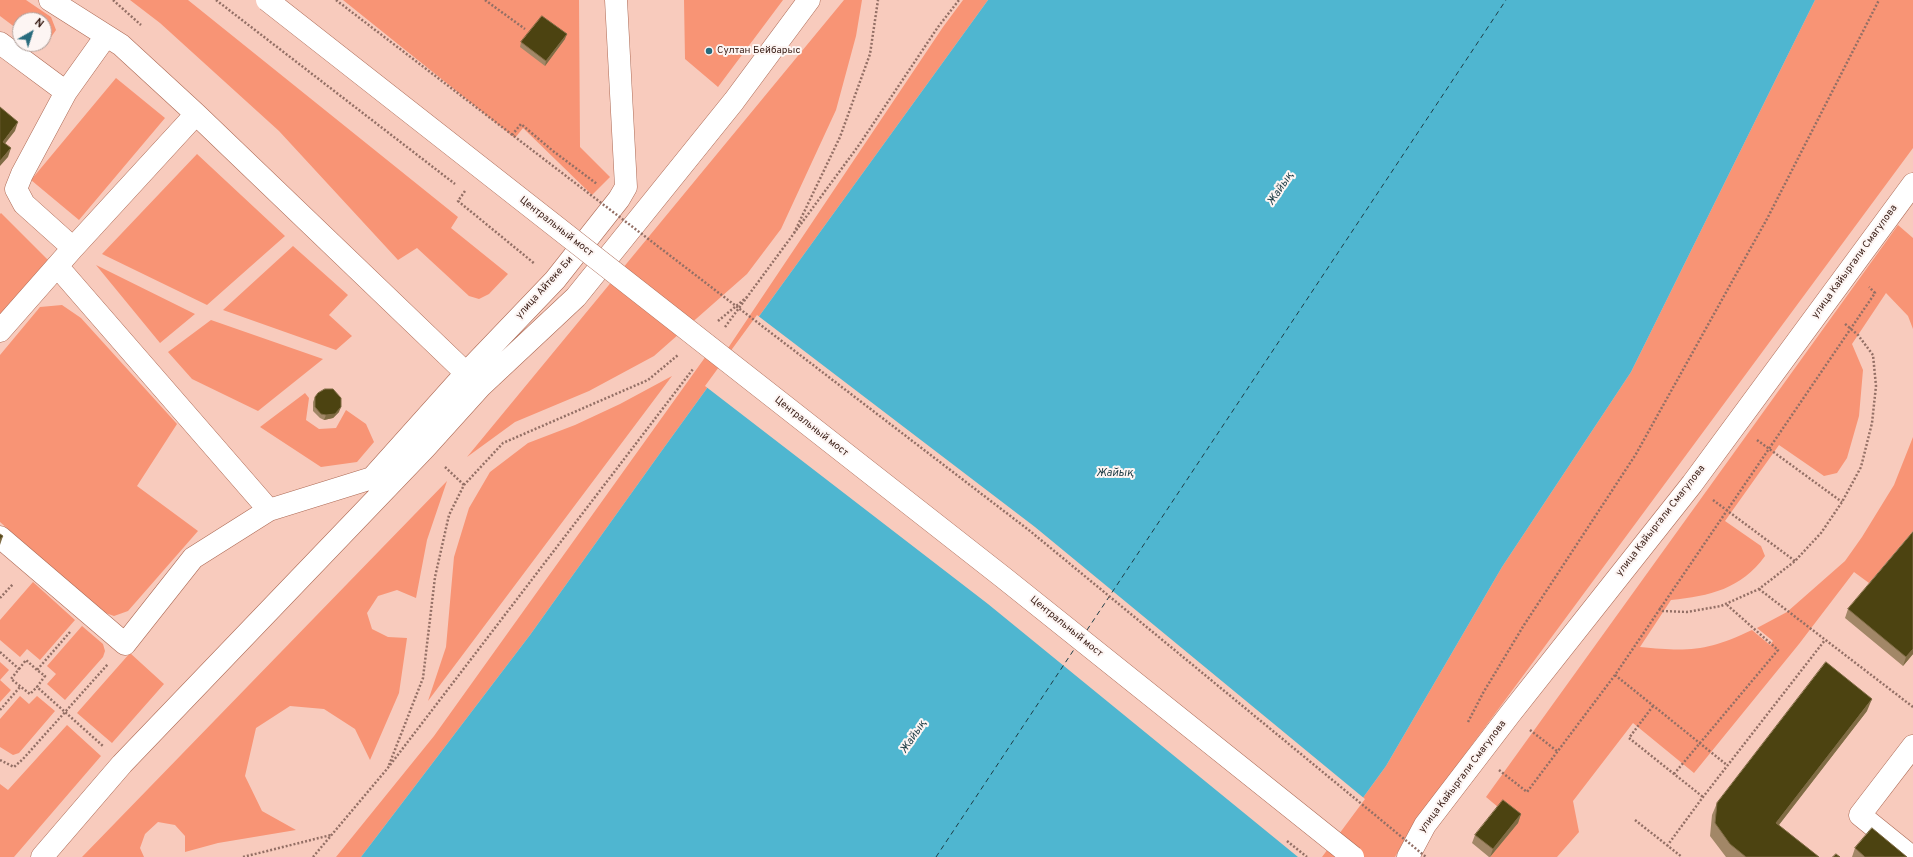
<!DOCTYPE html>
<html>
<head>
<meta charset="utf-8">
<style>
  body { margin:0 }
  #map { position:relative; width:1913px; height:857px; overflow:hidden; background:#f8cbbd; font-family:Overpass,sans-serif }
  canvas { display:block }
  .north { position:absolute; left:12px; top:12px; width:40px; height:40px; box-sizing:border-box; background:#fdf5f3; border:1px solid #af9f9a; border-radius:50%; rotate:39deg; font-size:11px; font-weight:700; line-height:16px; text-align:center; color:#391d15 }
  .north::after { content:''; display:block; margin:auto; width:14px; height:18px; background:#286b7d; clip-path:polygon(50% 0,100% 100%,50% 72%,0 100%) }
</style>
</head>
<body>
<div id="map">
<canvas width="1913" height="857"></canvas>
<div class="north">N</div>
</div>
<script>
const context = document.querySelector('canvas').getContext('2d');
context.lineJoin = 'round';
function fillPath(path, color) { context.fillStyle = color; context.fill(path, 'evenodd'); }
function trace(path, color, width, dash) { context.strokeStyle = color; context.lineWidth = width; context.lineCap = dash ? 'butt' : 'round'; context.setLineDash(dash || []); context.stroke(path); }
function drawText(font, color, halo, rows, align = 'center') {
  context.font = font + ' Overpass,sans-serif'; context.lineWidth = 4; context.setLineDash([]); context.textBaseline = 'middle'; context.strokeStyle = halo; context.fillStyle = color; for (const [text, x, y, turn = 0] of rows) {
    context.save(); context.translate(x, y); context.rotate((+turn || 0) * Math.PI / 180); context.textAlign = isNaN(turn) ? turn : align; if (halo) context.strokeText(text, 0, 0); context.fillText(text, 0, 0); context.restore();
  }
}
fillPath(new Path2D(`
  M0,0H26L51,17L56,30L49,40H44V20H20V31L0,16Z
  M130,0H188L458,217L451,228L508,274L489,294L479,299L469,296L417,248L398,260L279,131L160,23Z
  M343,0H579L580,147L610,177L592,195L523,128L515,138Z
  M684,0H783L718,87L685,59Z
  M844,0H862L856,36L836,110L781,229L747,274L654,356L589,391L515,422L467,457Z
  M963,0H988L663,449L530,635L361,857H336L434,736L706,356L718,363L943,27Z
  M1815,0H1913V148L1412,826L1395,857H1320L1386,766L1502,567L1631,372Z
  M116,78L165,118L79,220L31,180Z
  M197,154L285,236L207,305L102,254Z
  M1,213L48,260L0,316V214Z
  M1898,225L1913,238V329L1908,316L1886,293L1852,344L1863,370L1859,416L1847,458L1837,473L1824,476L1779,445L1725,521L1761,546L1765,556C1741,589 1710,596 1671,600L1640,647C1689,652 1708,651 1752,630L1770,645L1773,641L1757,628L1787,612L1845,561L1862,537L1894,485L1913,437V531L1869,583L1854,572L1799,644L1694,773L1633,723L1573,801L1579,832L1557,857H1490L1517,823L1486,797Z
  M293,246L348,295L329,315L352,336L336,350L223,310Z
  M96,265L195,314L160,343Z
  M62,305L81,318L177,424L137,486L198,531L128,611L114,616L100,611L0,522V355L40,307Z
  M211,320L323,359L258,411L192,379L168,352Z
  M672,376L428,701L446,647L454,557L469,508L490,472L528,443L575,425L620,404Z
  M305,393L309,398L306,420L319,429L336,428L346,410L366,424L374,442L357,462L321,467L260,427Z
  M447,481L427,540L416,598L397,590L378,596L367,613L372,629L388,637L407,638L399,693L370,760L355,729L324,709L290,706L256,728L245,776L262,811L296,830L218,843L185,852V836L175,825L158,822L145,834L140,848L144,857H82Z
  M33,582L75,620L40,660L27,649L20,657L0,640V620Z
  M82,626L103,644L105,651L103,657L65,700L47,684L56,674L47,666Z
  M130,653L164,684L112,743L77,713Z
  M0,662L9,670L0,680L11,690L0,702Z
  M20,696L29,704L37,696L55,711L19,753L13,755L0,747V719Z
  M67,725L101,756L14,857H0V784L8,790Z`), '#f89475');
fillPath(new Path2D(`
  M988,0H1815L1631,372L1502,567L1386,766L1320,857H361L530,635L663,449Z`), '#4fb6d0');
fillPath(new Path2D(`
  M757,315L1035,527L1365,799L1322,857H1298L988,604L705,386Z`), '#f8cbbd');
trace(new Path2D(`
  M1087,630L1506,0
  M936,857L1075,648`), '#1d3c45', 1, [5, 4]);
const minor = new Path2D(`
  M50,0L121,45L196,114L466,373
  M0,43L66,92L22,174L16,189L24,204L73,248L0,331
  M66,92L106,36
  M73,248L196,114
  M57,266L269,510
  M0,537L125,644L193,558L269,510L372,478L466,373L555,280L619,199L626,187L616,0
  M42,857L122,764L425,448L481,386L576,297L734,101L809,0
  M1408,857L1425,825L1510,714L1692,484L1913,184
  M1912,857L1860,815L1913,746`);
trace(minor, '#ac6954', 23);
trace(new Path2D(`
  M113,0L141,25
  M485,0L525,29
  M512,135L521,124L553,151L597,184
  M465,191L458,201L535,264
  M794,233L840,137L870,54L878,0
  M718,321L747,297
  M725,327L859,145L938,27L959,0
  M1757,440L1842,502
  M445,467L464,485
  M1713,500L1795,561
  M1759,589L1913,707
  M0,598L13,584
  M1659,608L1663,611L1687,612L1721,606L1759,589L1795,561L1821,533L1842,502L1861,467L1872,423L1876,386L1873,355L1858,335L1844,323
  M70,632L37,670L45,676L37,687L103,746
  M0,652L19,669L11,679L30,694L37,687
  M19,669L26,660L37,670
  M1615,675L1727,765
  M1653,706L1629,738L1703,797
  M0,710L20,687
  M1468,722L1483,693L1524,625L1636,454L1768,217L1879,0
  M1530,730L1557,751
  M0,760L14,767L23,759L108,664
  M389,765L423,678L435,577L449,515L464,485L503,443L648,380L678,355
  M1499,770L1527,792L1615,675L1875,293L1869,287
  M1674,774L1778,650L1726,604
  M1635,820L1682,857
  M1667,846L1703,797L1825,640
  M243,857L331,835
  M313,857L387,769L693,369`), '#936f65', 2.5, [2, 2]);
trace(minor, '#fff', 22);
const majorBridge = new Path2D(`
  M267,0L1004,578L1353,857`);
trace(majorBridge, '#ac6954', 23, []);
trace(new Path2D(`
  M216,0L455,184
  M336,0L1030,531L1426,857
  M1287,841L1307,857`), '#936f65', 2.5, [2, 2]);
trace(majorBridge, '#fff', 22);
fillPath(new Path2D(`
  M565,39L545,66L520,47L521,42Z
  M315,397L339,412L333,418L324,420L320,418L313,411V402Z
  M1913,532V654L1903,666L1845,618L1848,609Z
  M1867,711L1779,825L1819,857H1726L1710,836L1712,815L1717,803Z
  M1521,814L1518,823L1490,857H1489L1472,843L1475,835Z
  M1855,848L1907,857H1852Z`), '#a28767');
fillPath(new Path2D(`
  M567,34L565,39L545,66L546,61Z
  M18,122L15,131L0,150L3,142Z
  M11,148L8,157L0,166V161Z
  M341,407L339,412L333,418L324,420L326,415Z
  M3,536L0,545V540Z
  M1913,649V654L1903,666L1906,657Z
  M1872,699L1867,711L1771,835L1776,823Z
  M1521,814L1518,823L1490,857L1493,849Z`), '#806c45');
const building = new Path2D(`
  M542,16L567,34L546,61L521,42Z
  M0,107L18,122L3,142L11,148L0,161Z
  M325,389H333L341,398V407L335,414L326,415L321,414L315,407V397L318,393Z
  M1913,532V649L1906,657L1848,609Z
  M0,534L3,536L0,540Z
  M1826,662L1872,699L1776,823L1819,857H1746L1730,844L1715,823L1717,803Z
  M1503,800L1521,814L1493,849L1475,835Z
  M1872,828L1907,857H1865L1855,848Z
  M1836,854L1840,857H1833Z`);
fillPath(building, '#4c4311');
trace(building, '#806c45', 1);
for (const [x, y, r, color] of [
  [709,51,4,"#286b7d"]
]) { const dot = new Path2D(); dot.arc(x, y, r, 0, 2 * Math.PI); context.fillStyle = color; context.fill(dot); trace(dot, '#fdf5f3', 1.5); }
drawText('10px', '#391d15', '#fdf5f3', [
  ["Султан Бейбарыс",717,51]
], 'left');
drawText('10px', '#391d15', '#fdf5f3', [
  ["Центральный мост",556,227,38],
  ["улица Кайыргали Смагулова",1855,262,-54],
  ["улица Айтеке Би",545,288,-48],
  ["Центральный мост",811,427,38],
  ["улица Кайыргали Смагулова",1661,521,-52],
  ["Центральный мост",1066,627,39],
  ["улица Кайыргали Смагулова",1463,777,-53]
]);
drawText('italic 11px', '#1d3c45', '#fdf5f3', [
  ["Жайық",1281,189,-56],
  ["Жайық",1115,474],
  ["Жайық",914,737,-56]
]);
</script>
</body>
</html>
